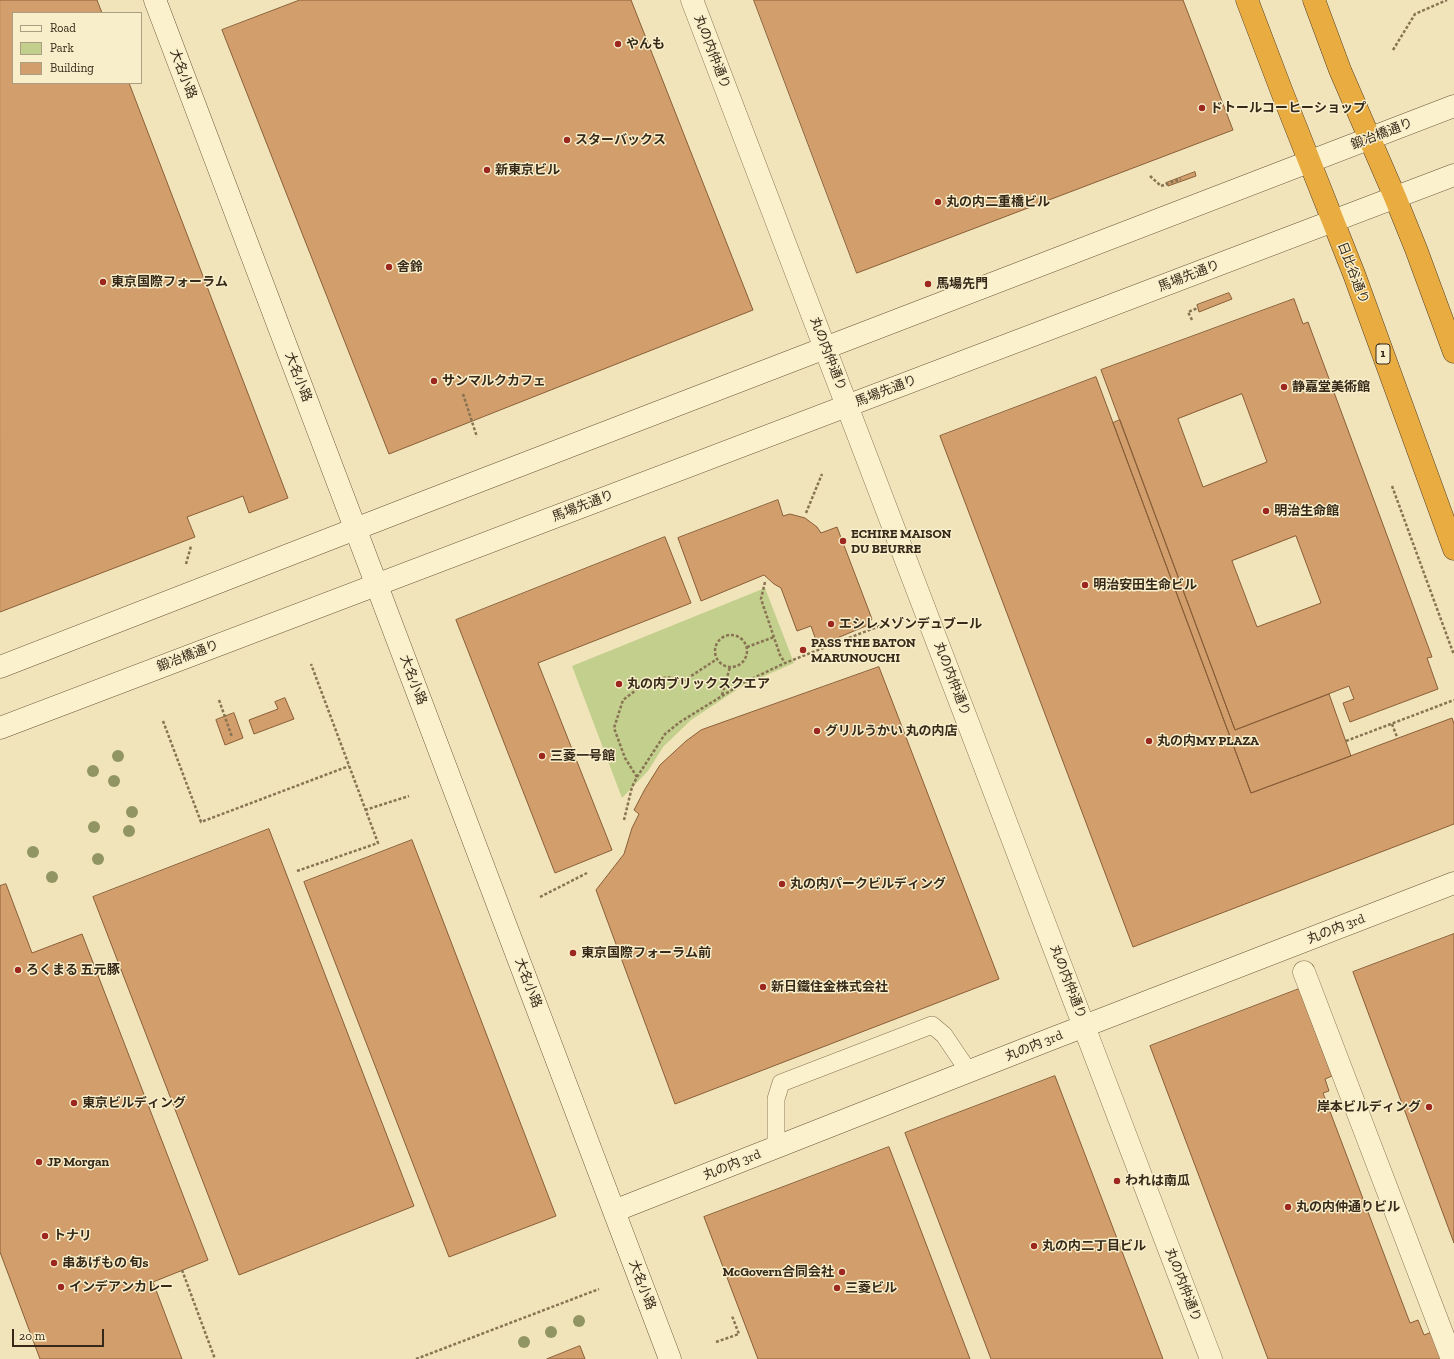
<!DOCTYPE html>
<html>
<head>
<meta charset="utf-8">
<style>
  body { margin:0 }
  #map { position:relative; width:1454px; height:1359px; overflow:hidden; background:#f1e4ba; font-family:"Zilla Slab",serif }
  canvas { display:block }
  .legend { position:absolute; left:12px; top:12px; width:130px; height:72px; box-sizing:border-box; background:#f8eeca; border:1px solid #aa9f83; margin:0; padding:5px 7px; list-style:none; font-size:12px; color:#362919 }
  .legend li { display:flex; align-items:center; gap:8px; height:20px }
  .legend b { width:20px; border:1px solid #aa9f83 }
  .scale { position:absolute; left:12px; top:1329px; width:92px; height:18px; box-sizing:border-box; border:2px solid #362919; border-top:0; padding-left:5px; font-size:12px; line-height:14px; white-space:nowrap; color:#362919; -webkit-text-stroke:3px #f8eeca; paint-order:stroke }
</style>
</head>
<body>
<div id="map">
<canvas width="1454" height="1359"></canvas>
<ul class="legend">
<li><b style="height:5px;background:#fbf1cd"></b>Road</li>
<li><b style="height:11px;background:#c3cf8d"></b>Park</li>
<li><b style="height:11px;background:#d29e6c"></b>Building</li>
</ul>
<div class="scale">20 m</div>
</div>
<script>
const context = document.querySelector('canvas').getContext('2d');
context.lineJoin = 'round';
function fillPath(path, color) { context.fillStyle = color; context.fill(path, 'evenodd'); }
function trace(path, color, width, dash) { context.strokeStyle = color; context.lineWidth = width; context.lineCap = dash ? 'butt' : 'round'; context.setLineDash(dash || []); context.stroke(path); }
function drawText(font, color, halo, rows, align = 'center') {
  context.font = font + ' "Zilla Slab","Noto Sans JP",serif'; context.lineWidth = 3; context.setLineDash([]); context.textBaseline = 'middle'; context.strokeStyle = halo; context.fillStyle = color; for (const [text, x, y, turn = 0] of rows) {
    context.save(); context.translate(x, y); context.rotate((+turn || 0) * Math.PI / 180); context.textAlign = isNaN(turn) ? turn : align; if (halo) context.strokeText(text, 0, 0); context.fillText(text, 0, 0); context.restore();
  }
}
fillPath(new Path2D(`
  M765,588L794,663L744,685L691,720L663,747L648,771L622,798L572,666Z`), '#c3cf8d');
const building = new Path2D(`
  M0,0H97L102,13H13V83H129L288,498L249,513L243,496L187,517L195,537L0,612Z
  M300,0H631L753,310L389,454L222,30Z
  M754,0H1183L1233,130L857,273Z
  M1195,172L1196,176L1168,186L1166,183Z
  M1229,293L1232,299L1199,312L1197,305Z
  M1294,299L1303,324L1308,322L1432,657L1427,658L1438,689L1350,722L1343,703L1354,699L1349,686L1235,730L1101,370ZM1242,394L1267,462L1203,487L1178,419ZM1296,536L1321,603L1257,627L1232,561Z
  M1096,377L1251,793L1452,718L1454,724V824L1133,947L940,436Z
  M1120,420L1235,730L1329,694L1351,756L1251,793L1113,423Z
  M778,500L783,516L790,514L805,518L817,527L821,533L837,527L872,619L866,626L818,646L811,626L797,631L781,588L774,584L764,575L701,601L678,538Z
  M665,537L691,603L538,663L612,850L555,873L456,620Z
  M879,667L999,979L675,1104L596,890L624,854L632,828L639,814L634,810L645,789L660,765L686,741L701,730Z
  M285,698L294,719L254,734L249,720L278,709L275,702Z
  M234,713L243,738L225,745L216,720Z
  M269,829L414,1206L239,1275L93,897Z
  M412,840L556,1216L449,1257L304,882Z
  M6,884L32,953L82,934L208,1260L153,1282L182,1359H40L0,1252V886Z
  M1454,934V1243L1353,972Z
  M1299,989L1332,1076L1325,1079L1329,1091L1323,1093L1410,1323L1418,1320L1424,1335L1432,1332L1442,1359H1268L1150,1046Z
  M1055,1076L1163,1359H991L905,1133Z
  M889,1147L970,1359H758L704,1217Z
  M580,1346L585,1359H547Z`);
fillPath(building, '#d29e6c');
trace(building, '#895e37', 1);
const lane = new Path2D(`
  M776,1147V1099L781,1083L932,1025L944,1035L969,1072`);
const street = new Path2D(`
  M692,0L1211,1359
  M1304,972L1452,1359`);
const secondary = new Path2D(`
  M155,0L670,1359
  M0,667L417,505L1454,106
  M0,728L1454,175
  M614,1211L1051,1039L1454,883`);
const highway = new Path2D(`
  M1247,0L1282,92L1354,274L1454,549
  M1314,0L1340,70L1395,197L1416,249L1454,352`);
trace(lane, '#887353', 18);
trace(street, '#887353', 23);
trace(secondary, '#6a5437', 23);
trace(highway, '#554028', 23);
trace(new Path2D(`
  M1393,50L1415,14L1447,0
  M1150,176L1161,186L1181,179
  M1192,320L1188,312L1198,308
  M463,394L477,437
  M1392,486L1454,655
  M806,513L822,474
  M186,564L191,546
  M765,582L761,599L780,655L785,663
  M715 651a16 16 0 1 1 32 0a16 16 0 1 1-32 0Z
  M747,647L774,637
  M722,695L730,667
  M219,700L232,737
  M163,721L201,822L349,766
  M1392,724L1397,737
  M1346,741L1454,700
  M637,777L625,758L614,728L623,700L644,684L667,677L685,680L717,659
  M365,810L409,796
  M624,820L632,787L637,777L665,734L680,722L743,683L785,663L882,625
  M297,871L378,843L311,664
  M540,897L587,873
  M182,1270L215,1359
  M716,1342L739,1334L732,1316
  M416,1359L599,1289`), '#887353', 2.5, [3, 2]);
trace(lane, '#fbf1cd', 17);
trace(street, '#fbf1cd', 22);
trace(secondary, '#fbf1cd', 22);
trace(highway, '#e9ac41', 22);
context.fillStyle = '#919564';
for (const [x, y] of [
  [118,756],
  [93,771],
  [114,781],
  [132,812],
  [94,827],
  [129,831],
  [33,852],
  [98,859],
  [52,877],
  [579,1321],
  [551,1332],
  [524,1342]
]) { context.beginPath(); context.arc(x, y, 6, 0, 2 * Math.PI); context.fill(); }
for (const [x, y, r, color] of [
  [618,44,4,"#9c271f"],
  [1202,108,4,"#9c271f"],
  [567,140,4,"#9c271f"],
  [487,170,4,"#9c271f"],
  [938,202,4,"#9c271f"],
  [389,267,4,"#9c271f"],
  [103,282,4,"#9c271f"],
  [928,284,4,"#9c271f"],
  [434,381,4,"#9c271f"],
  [1284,387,4,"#9c271f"],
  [1266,511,4,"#9c271f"],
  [843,541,4,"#9c271f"],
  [1085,585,4,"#9c271f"],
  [831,624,4,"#9c271f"],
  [803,650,4,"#9c271f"],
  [619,684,4,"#9c271f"],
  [817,731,4,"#9c271f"],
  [1149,741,4,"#9c271f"],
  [542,756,4,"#9c271f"],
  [782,884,4,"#9c271f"],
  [573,953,4,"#9c271f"],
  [18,970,4,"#9c271f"],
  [763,987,4,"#9c271f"],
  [74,1103,4,"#9c271f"],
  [1429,1107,4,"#9c271f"],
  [39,1162,4,"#9c271f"],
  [1117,1181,4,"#9c271f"],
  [1288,1207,4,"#9c271f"],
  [45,1236,4,"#9c271f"],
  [1034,1246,4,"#9c271f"],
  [54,1263,4,"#9c271f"],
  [842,1272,4,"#9c271f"],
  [61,1287,4,"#9c271f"],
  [837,1288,4,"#9c271f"]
]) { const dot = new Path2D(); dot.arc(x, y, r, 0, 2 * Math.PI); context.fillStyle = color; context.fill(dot); trace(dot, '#f8eeca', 1.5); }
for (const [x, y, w] of [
  [1383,354,14]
]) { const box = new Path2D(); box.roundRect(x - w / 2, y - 10, w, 20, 3); context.fillStyle = '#f8eeca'; context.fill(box); trace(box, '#362919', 1); }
drawText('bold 12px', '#362919', null, [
  ["1",1383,354]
]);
drawText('bold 13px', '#362919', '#f8eeca', [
  ["やんも",626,44],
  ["ドトールコーヒーショップ",1210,108],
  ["スターバックス",575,140],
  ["新東京ビル",495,170],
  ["丸の内二重橋ビル",946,202],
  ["舎鈴",397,267],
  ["東京国際フォーラム",111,282],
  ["馬場先門",936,284],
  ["サンマルクカフェ",442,381],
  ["静嘉堂美術館",1292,387],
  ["明治生命館",1274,511],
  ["ECHIRE MAISON",851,534],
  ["DU BEURRE",851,549],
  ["明治安田生命ビル",1093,585],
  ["エシレメゾンデュブール",839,624],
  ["PASS THE BATON",811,643],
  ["MARUNOUCHI",811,658],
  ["丸の内ブリックスクエア",627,684],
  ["グリルうかい 丸の内店",825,731],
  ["丸の内MY PLAZA",1157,741],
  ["三菱一号館",550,756],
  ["丸の内パークビルディング",790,884],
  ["東京国際フォーラム前",581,953],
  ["ろくまる 五元豚",26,970],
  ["新日鐵住金株式会社",771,987],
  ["東京ビルディング",82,1103],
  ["岸本ビルディング",1421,1107,"right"],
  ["JP Morgan",47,1162],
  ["われは南瓜",1125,1181],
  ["丸の内仲通りビル",1296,1207],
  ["トナリ",53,1236],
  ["丸の内二丁目ビル",1042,1246],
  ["串あげもの 旬s",62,1263],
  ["McGovern合同会社",834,1272,"right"],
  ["インデアンカレー",69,1287],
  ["三菱ビル",845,1288]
], 'left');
drawText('13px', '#362919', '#f8eeca', [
  ["丸の内仲通り",712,52,69],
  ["大名小路",183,74,69],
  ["鍛冶橋通り",1382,134,-21],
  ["日比谷通り",1353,273,69],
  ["馬場先通り",1189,276,-21],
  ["丸の内仲通り",828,354,69],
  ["大名小路",298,377,69],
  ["馬場先通り",886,391,-21],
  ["馬場先通り",583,506,-21],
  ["鍛冶橋通り",188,656,-21],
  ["丸の内仲通り",952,679,69],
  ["大名小路",413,680,69],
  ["丸の内 3rd",1336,929,-21],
  ["丸の内仲通り",1068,982,69],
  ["大名小路",528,983,69],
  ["丸の内 3rd",1034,1046,-22],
  ["丸の内 3rd",732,1165,-22],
  ["大名小路",642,1285,69],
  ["丸の内仲通り",1183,1285,69]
]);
</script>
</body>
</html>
